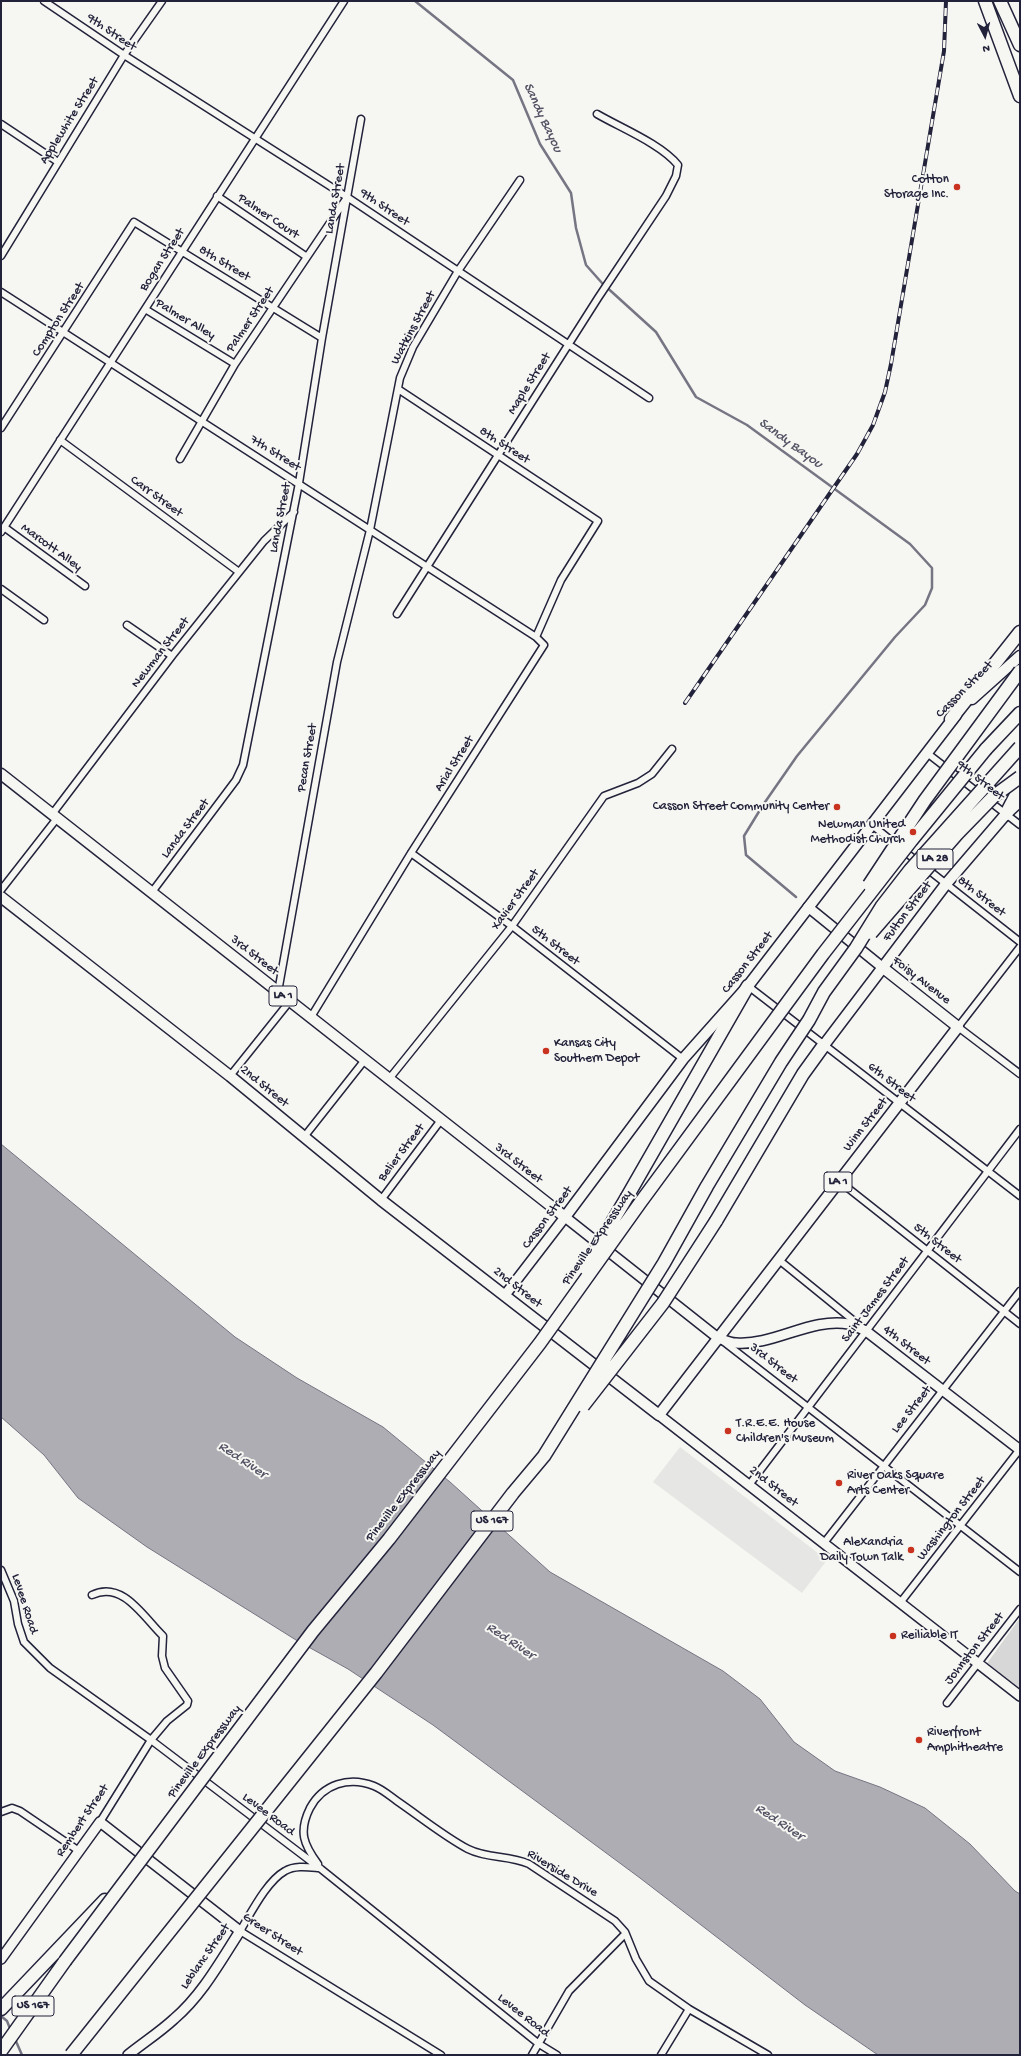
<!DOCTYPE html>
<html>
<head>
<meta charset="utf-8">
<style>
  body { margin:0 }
  #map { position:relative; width:1021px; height:2056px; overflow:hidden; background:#f6f6f2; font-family:"Gochi Hand",sans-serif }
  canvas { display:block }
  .frame { position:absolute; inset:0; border:2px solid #22223b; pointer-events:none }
  .north { position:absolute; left:965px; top:16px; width:40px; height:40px; -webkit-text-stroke:3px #f6f6f2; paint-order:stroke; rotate:174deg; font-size:11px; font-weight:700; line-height:16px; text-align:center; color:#22223b }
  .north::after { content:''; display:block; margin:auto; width:14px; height:18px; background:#22223b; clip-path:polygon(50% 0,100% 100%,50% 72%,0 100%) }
</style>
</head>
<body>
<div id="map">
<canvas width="1021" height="2056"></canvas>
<div class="frame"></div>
<div class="north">N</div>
</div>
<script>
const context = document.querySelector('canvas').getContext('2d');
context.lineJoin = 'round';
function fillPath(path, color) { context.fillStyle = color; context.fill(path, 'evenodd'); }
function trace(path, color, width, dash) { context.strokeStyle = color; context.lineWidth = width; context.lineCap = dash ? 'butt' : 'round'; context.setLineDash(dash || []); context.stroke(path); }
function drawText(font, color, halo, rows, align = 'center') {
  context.font = font + ' "Gochi Hand",sans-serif'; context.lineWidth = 4; context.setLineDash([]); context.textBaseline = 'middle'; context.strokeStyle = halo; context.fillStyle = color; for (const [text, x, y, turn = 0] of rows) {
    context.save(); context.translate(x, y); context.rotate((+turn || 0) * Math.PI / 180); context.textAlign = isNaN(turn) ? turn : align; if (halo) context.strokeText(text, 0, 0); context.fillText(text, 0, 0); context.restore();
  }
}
fillPath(new Path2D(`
  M680,1447L827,1560L802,1593L653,1482Z`), '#e6e6e4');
fillPath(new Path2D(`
  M1020,1618V1692L985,1666Z`), '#d7d7d7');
const water = new Path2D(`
  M1,1144L235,1337L297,1378L383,1427L450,1482L550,1572L723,1671L760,1699L794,1742L835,1771L880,1787L925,1808L970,1844L1015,1891L1020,1894V2055H878L805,2005L640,1878L433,1725L348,1669L296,1640L147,1547L78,1498L44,1455L1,1417Z`);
fillPath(water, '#adadb3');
trace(water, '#757583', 1);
trace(new Path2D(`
  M415,1L513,80L540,144L571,193L576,228L586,265L602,283L656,332L696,397L747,425L910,544L932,568V588L925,605L895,637L797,756L763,805L744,836L746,855L796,897
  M1,2016L7,2021L11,2031
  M15,2039L22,2055`), '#757583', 2.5);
const minor = new Path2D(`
  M44,1L124,55L347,197L649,398
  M1,124L58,162
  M217,196L307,257
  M1,256L124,55L162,1
  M1,292L536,637
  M145,309L235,364
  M1,428L134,222L322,338
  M60,440L239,572
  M180,459L235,364L346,199
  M4,527L85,586
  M1,532L344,1
  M1,589L44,620
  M397,614L598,298L666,196L676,176L678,165C661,144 621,128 597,114
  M127,625L172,656
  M927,753L1020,825
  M53,813L172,656L264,541L294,512
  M872,825L919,863
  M411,853L512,926L683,1059
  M926,868L1020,942
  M1,890L58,817
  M152,892L236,780L243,765L299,483L322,338L361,119
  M1020,947L958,1027L1020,1074
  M748,986L1020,1196
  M278,992L337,662L370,530L400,378L413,347L458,271L520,180
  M311,1017L411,853L544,645L536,637L561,580L598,521L398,389
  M230,1076L290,1001
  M389,1079L512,926L604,796L638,783L652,774L672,749
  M304,1137L364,1061
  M839,1181L1020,1324
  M381,1200L441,1120
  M779,1260L859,1325
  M724,1342L1020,1572
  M749,1485L1020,1129
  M824,1543L1020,1291
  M1,1570L14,1601L18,1624L24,1642L50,1668L151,1740L321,1869L539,2044L557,2055
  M92,1595C123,1580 144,1618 163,1636L162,1656L165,1668L188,1701L187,1705L167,1721L151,1740L100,1822
  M900,1603L1020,1449
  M947,1703L1020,1609
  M1,1812L12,1808L20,1811L79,1851
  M318,1864C304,1845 298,1832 310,1808C323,1784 349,1776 374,1786C382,1789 390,1796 397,1801C419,1816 445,1837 468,1849C488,1859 509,1855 529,1864L615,1921L625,1932L636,1959L649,1981L689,2009L768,2055
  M319,1868C308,1867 295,1865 285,1871C267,1881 251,1913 240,1931L441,2055
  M532,2055L569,1991L625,1934
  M661,2055L689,2009`);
const secondary = new Path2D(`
  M808,907L882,967
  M505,1295L565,1217L718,1338C724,1340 730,1343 736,1343C774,1346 811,1317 849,1324C855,1325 861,1329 866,1331L1020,1450
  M659,1415L1020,1696
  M1,1959L100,1822L240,1931C220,1962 202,1995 174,2019C160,2032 143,2043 128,2055`);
const primary = new Path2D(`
  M972,699L1020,656
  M1,774L565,1217L683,1059L748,986L956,715
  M1,897L230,1076L381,1200L659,1415L958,1027L882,967
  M824,1045L946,884L1006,814L1020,801`);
const motorway = new Path2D(`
  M985,1L1020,96
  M1000,1L1020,45
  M951,719L1020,632
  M986,749L1020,713
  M1006,814L1020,787
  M627,1197L748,986
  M716,1221L803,1074L824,1045
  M1,2009L105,1900
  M1,2051L65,1961`);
trace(minor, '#22223b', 9);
trace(secondary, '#22223b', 12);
trace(primary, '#22223b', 13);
trace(motorway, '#22223b', 15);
trace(minor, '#f6f6f2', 6);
trace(secondary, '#f6f6f2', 9);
trace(primary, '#f6f6f2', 10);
trace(motorway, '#f6f6f2', 12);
const rail = new Path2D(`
  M685,703L857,454L873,425L885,392L891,364L944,51L946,1`);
trace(rail, '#22223b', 4);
trace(rail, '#f6f6f2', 2.5, [8]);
const motorwayBridge = new Path2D(`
  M869,885L925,800L1020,671
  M871,933L957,834L994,796L1020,777
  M585,1268L627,1197
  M583,1406L663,1303L716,1221
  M65,1961L313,1631L389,1539L540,1343L640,1203L823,954L911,841L986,749
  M71,2055L376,1673L513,1493L544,1456L664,1263L707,1186L781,1062L809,1020L824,992L856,948L882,906L910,870L1020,747`);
trace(motorwayBridge, '#22223b', 15, []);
trace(motorwayBridge, '#f6f6f2', 12);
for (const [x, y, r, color] of [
  [957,187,4,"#c8321e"],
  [837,807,4,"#c8321e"],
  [913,832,4,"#c8321e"],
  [546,1051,4,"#c8321e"],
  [728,1431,4,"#c8321e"],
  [839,1483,4,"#c8321e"],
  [911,1550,4,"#c8321e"],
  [893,1636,4,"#c8321e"],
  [919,1740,4,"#c8321e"]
]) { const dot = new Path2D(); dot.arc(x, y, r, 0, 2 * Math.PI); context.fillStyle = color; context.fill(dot); trace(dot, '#f6f6f2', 1.5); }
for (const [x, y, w] of [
  [935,859,36],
  [283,996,28],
  [838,1182,28],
  [492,1521,42],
  [33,2006,42]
]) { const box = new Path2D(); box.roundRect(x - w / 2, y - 10, w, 20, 3); context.fillStyle = '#f6f6f2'; context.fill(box); trace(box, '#22223b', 1); }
drawText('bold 12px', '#22223b', null, [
  ["LA 28",935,859],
  ["LA 1",283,996],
  ["LA 1",838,1182],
  ["US 167",492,1521],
  ["US 167",33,2006]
]);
drawText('13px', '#22223b', '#f6f6f2', [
  ["9th Street",111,33,34],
  ["Applewhite Street",70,121,-58],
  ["Landa Street",336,199,-80],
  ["9th Street",384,208,34],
  ["Palmer Court",268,217,34],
  ["Bogan Street",163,260,-57],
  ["8th Street",224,264,31],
  ["Compton Street",59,320,-57],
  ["Palmer Alley",185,320,31],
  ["Palmer Street",251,320,-56],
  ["Watkins Street",414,328,-62],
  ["Maple Street",530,384,-58],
  ["8th Street",504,446,33],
  ["7th Street",275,454,32],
  ["Carr Street",156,497,36],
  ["Landa Street",281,518,-79],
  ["Marcott Alley",51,548,36],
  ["Newman Street",161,653,-52],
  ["Casson Street",965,690,-45],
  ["Pecan Street",308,758,-80],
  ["Arial Street",455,764,-58],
  ["9th Street",980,781,38],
  ["Landa Street",186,829,-53],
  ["8th Street",981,897,38],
  ["Xavier Street",516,900,-54],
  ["Fulton Street",908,912,-53],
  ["5th Street",555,946,38],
  ["3rd Street",254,956,38],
  ["Casson Street",748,963,-52],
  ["Foisy Avenue",921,981,38],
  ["6th Street",891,1083,38],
  ["2nd Street",264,1087,39],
  ["Winn Street",866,1125,-52],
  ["Belier Street",402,1153,-53],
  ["3rd Street",518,1164,38],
  ["Casson Street",548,1218,-53],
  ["Pineville Expressway",598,1238,-55],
  ["5th Street",937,1244,38],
  ["2nd Street",517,1288,38],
  ["Saint James Street",876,1300,-53],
  ["4th Street",906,1346,38],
  ["3rd Street",773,1364,38],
  ["Lee Street",912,1410,-52],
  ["2nd Street",773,1487,38],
  ["Pineville Expressway",404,1496,-52],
  ["Washington Street",952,1519,-52],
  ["Levee Road",24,1604,72],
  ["Johnston Street",975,1649,-52],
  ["Pineville Expressway",205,1752,-53],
  ["Levee Road",268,1815,37],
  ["Rembert Street",83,1821,-56],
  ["Riverside Drive",562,1874,31],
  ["Greer Street",272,1935,33],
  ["Leblanc Street",206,1957,-55],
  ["Levee Road",523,2016,38]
]);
drawText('13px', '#22223b', '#f6f6f2', [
  ["Cotton",949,180,"right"],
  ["Storage Inc.",949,195,"right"],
  ["Casson Street Community Center",829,807,"right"],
  ["Newman United",905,825,"right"],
  ["Methodist Church",905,840,"right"],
  ["Kansas City",554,1044],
  ["Southern Depot",554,1059],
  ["T.R.E.E. House",736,1424],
  ["Children's Museum",736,1439],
  ["River Oaks Square",847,1476],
  ["Arts Center",847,1491],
  ["Alexandria",903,1543,"right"],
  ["Daily Town Talk",903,1558,"right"],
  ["Reiliable IT",901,1636],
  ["Riverfront",927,1733],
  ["Amphitheatre",927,1748]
], 'left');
drawText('italic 14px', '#535365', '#f6f6f2', [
  ["Sandy Bayou",542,118,65],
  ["Sandy Bayou",790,444,36],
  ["Red River",242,1461,34],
  ["Red River",510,1642,34],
  ["Red River",779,1823,34]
]);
</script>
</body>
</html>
